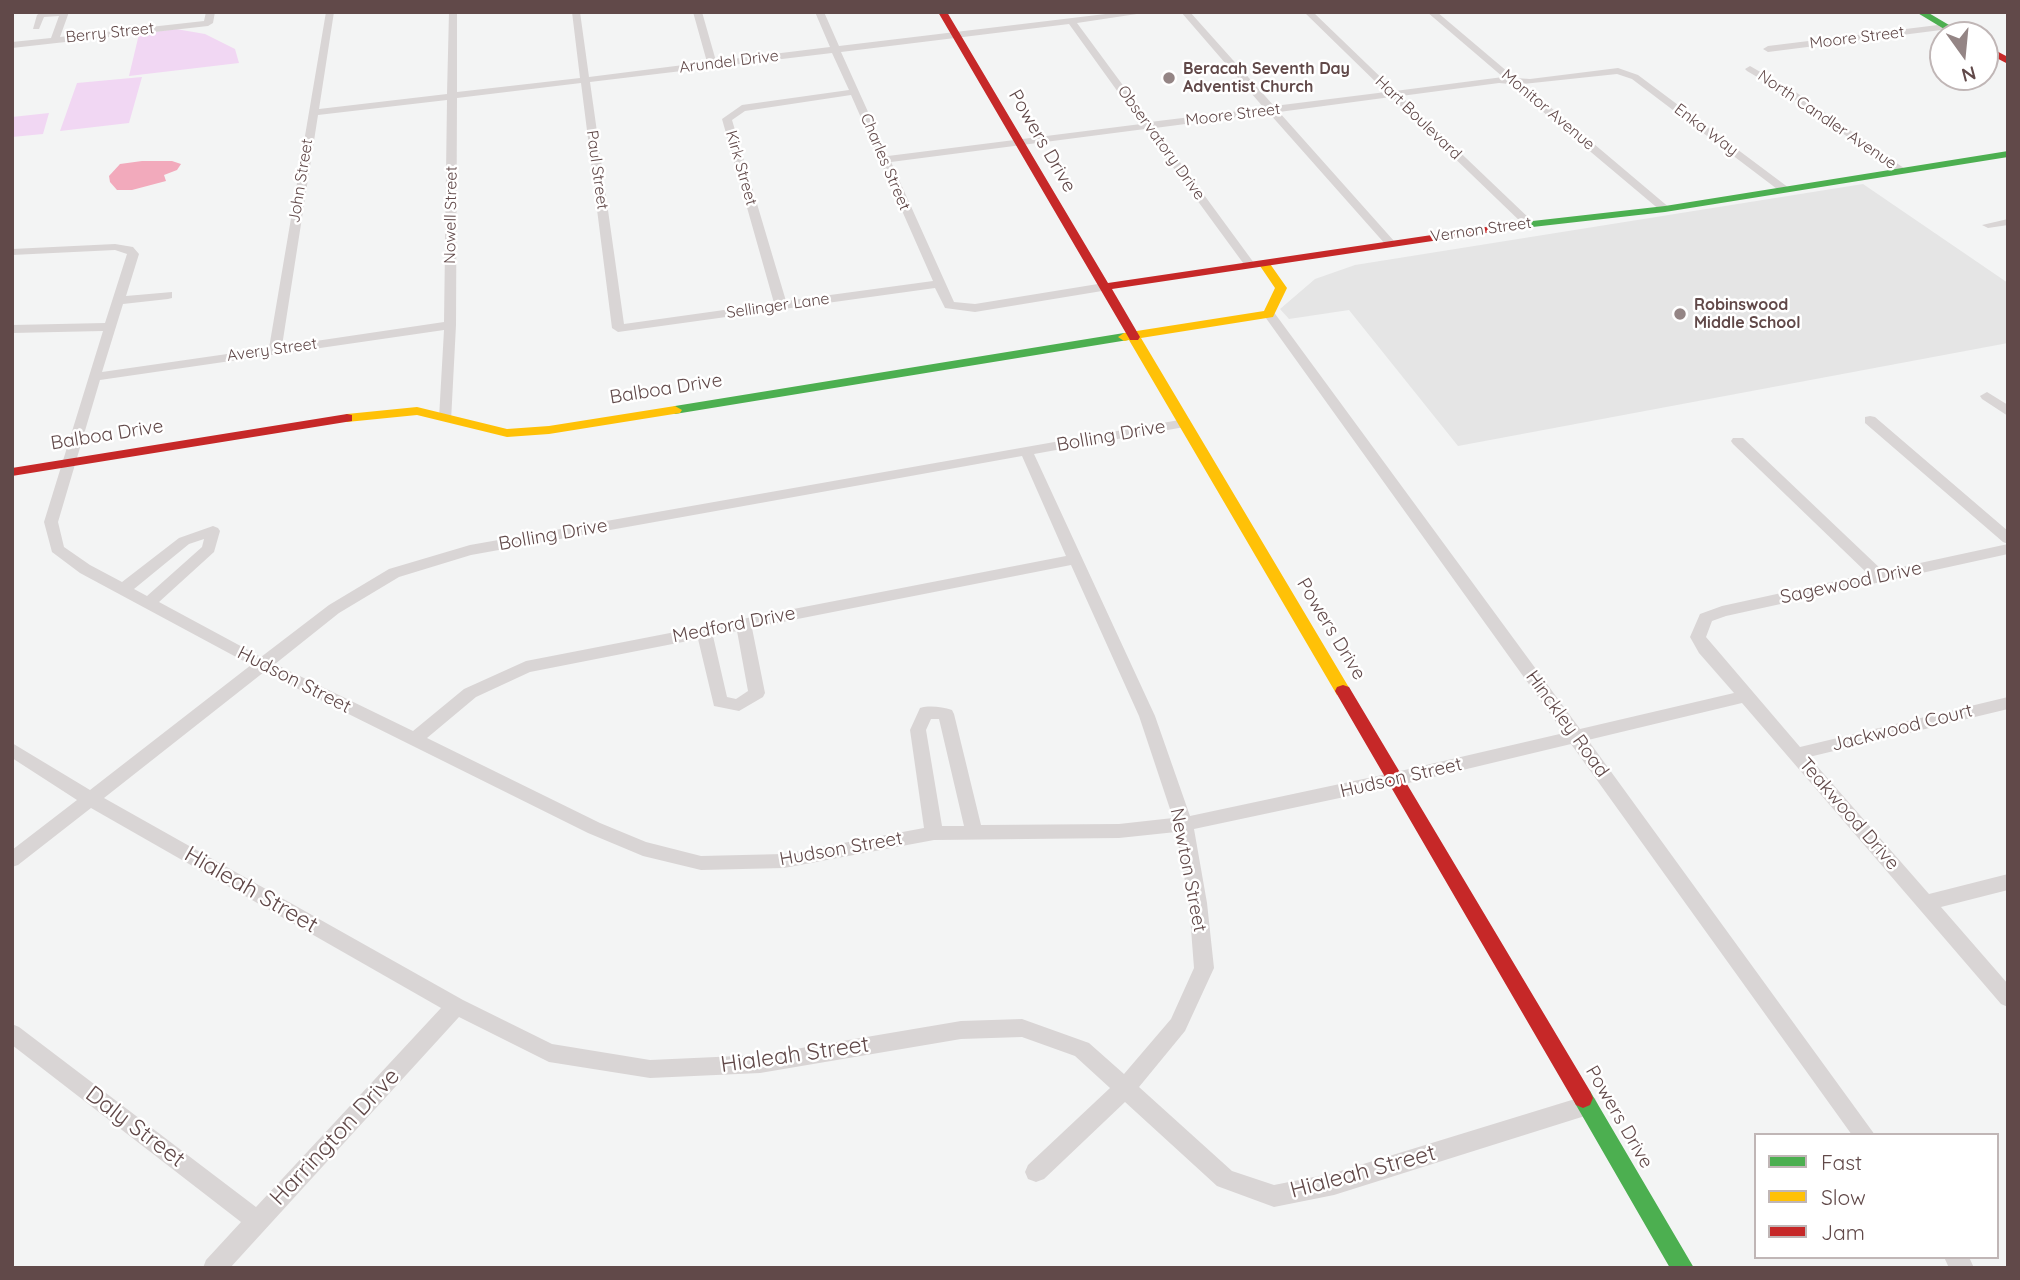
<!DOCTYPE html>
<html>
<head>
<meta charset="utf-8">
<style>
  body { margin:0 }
  #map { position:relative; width:2020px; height:1280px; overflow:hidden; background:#f3f4f4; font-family:Quicksand,sans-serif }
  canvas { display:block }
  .frame { position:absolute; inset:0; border:14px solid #614949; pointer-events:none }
  .legend { position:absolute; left:1754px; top:1133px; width:245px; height:126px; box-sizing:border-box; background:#fff; border:2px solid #c0b6b6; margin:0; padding:9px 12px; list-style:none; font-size:21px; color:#614949 }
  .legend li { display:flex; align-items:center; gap:14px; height:35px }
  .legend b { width:35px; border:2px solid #c0b6b6 }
  .north { position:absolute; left:1929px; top:21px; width:70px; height:70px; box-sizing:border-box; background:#fff; border:2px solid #c0b6b6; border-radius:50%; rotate:165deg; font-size:19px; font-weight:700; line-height:28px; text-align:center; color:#614949 }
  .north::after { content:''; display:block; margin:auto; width:24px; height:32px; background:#948585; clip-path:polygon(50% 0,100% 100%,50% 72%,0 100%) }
</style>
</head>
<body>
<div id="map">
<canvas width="2020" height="1280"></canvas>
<div class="frame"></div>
<ul class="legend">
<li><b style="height:9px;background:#4caf50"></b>Fast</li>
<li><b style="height:9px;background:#ffc107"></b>Slow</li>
<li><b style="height:9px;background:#c62828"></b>Jam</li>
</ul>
<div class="north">N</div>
</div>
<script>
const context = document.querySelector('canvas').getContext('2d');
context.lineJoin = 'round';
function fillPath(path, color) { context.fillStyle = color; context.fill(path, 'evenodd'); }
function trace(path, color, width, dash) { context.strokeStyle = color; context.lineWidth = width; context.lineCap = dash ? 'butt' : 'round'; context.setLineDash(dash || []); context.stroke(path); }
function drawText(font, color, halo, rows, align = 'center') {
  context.font = font + ' Quicksand,sans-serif'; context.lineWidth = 5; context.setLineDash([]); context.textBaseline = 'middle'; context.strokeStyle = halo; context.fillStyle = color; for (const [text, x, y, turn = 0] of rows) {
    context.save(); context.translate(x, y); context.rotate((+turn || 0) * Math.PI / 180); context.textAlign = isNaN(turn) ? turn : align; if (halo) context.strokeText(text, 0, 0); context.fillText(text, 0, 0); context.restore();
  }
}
fillPath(new Path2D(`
  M1863,184L2008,283V343L1458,446L1349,310L1289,319L1280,309L1315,279L1355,265Z`), '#e5e5e5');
fillPath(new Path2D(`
  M176,29L205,34L235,49L239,63L129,76L139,34Z
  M142,77L129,123L60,131L77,83Z
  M49,113L43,134L12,137V117Z`), '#f1d7f3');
fillPath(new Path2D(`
  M142,161H172L181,164L177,170L164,175L166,181L132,190H117L110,182L109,176L120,164Z`), '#f2aabc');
fillPath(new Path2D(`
  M41,12H69L60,37L204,21L206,12H215L213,23L208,26L12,48V42L51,38L59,16L44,17L39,29H33L37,15Z
  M326,12H334L319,109L447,94L449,12H457V92L580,78L572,12H580L589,77L707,62L693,12H702L716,61L830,47L815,12H824L839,46L1122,12H1150L1077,23L1150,122L1264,108L1181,12H1190L1274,106L1386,92L1304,12H1313L1395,91L1503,77L1427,12H1437L1515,78L1530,79L1618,68L1638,75L1789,188V192H1781L1632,79L1617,74L1523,84L1671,209L1661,211L1510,84L1499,83L1401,96L1532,221V225H1524L1391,97L1279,112L1394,241V245H1386L1269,113L1155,128L1254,263V267H1246L1145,129L891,162L954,302L975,304L1104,283L1110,287L1108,290L975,312L945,308L935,288L618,332L612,328L581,83L457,98L456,325L451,421L446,422L439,418L444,330L100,380L58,522L64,547L90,565L122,582L179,538L213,526L218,528L220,531L214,552L159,602L261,657L329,605L389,569L470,545L1185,419L1190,420V426L1034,454L1155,716L1190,816L1396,772L1564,733L1263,314L1269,310L1273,311L1580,729L1734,693L1699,653L1690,637L1700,614L1722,606L1868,574L1733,444L1731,441L1733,438H1743L1883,571L2008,544V554L1726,616L1712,621L1706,637L1800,747L2008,697V709L1809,757L1929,894L2008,874V890L1941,907L2008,984V1007L2001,1004L1742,703L1588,740L1875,1135H1852L1571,744L1396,786L1194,829L1207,903L1214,968L1185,1031L1139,1087L1232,1171L1274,1185L1334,1173L1588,1095L1595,1098L1598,1105L1595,1112L1588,1115L1334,1195L1274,1207L1217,1186L1125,1102L1044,1179L1036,1182L1028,1179L1025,1172L1028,1165L1110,1088L1075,1056L1022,1037L961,1039L760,1073L650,1078L549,1062L459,1017L230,1268H203L206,1260L241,1222L12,1045V1024L19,1027L256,1207L441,1008L91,808L18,865L12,867V850L77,800L12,758V743L90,790L251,665L80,573L52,552L44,522L103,331L12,333V325L105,323L127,254L115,250L12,255V249L115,244L133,247L139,254L126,296L172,292V298L168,299L123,304L102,372L269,348ZM1069,24L1141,124L888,156L841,52ZM832,53L849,90L742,105L722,119L774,303L624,324L590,82ZM851,95L933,281L786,301L732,120L745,111ZM447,100L444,322L282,346L318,115ZM1022,456L1066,556L526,661L464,689L413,731L275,664L339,613L399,577L471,555ZM204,539L202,547L147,596L134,589L189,544ZM1071,565L1139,716L1173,818L1119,824L981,825L954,714L952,710C942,707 930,705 920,708L910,730L924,828L784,854L701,856L646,842L600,823L427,738L476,697L530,672L698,639L714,706L739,711L763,697L765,693L752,628ZM737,631L748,691L736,699L727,697L713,636ZM264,672L588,833L643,856L701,870L784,868L934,840L1119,838L1176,832L1189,903L1194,968L1171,1019L1124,1074L1089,1043L1022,1019L961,1021L760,1055L650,1060L552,1044L463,1000L104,798ZM931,719H939L964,826H942L926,730Z
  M1946,24L1949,25V29L1768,52L1763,49L1768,46Z
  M1750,66L1797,93L1908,171L1899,173L1791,97L1747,71L1745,69Z
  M2008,219V225L1988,228L1982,225Z
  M1987,392L2008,405V416L1982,399L1980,396Z
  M1870,416L1875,417L2008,531V544L2003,542L1865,423V417Z
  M1944,1257H1969L1974,1268H1949Z`), '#d9d5d5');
fillPath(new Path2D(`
  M1916,12H1927L1966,35H1954Z
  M2008,151V157L1665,212L1506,230L1500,227L1506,224L1665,206Z
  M1124,333L1128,334V340L675,414L668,410L675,406Z
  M1583,1088L1590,1091L1694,1268H1670L1576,1105L1573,1098L1576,1091Z`), '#4caf50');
fillPath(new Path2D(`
  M1264,260L1268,261L1287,288L1273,317L1141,338L1351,691L1349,695H1337L1129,340L1124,341L1118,337L1124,333L1264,311L1275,288L1258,263Z
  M675,406L682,410L680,413L549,434L507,437L417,415L347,422L340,418L347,414L417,407L507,429L549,426Z`), '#ffc107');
fillPath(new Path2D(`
  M938,12H947L1108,283L1506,224L1512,227L1506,230L1112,289L1140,337L1138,340H1130Z
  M1985,45L2008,57V64L1985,52Z
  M347,414L352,415V421L12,476V468Z
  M1343,685L1349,687L1590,1091L1593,1098L1590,1105L1583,1108L1576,1105L1335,691L1337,687Z`), '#c62828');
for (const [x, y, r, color] of [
  [1169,78,7,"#948585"],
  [1680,314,7,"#948585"]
]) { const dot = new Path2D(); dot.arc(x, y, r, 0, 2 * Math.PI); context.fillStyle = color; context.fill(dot); trace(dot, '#fff', 2.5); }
drawText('16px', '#614949', '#fff', [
  ["Berry Street",110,33,-6],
  ["Moore Street",1857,38,-7],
  ["Arundel Drive",729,62,-7],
  ["Monitor Avenue",1548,110,40],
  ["Moore Street",1233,115,-7],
  ["Hart Boulevard",1418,118,44],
  ["North Candler Avenue",1827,120,34],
  ["Enka Way",1706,130,37],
  ["Observatory Drive",1161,143,54],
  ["Charles Street",885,162,67],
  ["Kirk Street",741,168,74],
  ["Paul Street",597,170,82],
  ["John Street",301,181,-81],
  ["Nowell Street",451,215,-89],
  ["Vernon Street",1481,230,-8],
  ["Sellinger Lane",778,306,-8],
  ["Avery Street",272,350,-8]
]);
drawText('bold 16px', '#614949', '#fff', [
  ["Beracah Seventh Day",1183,69],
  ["Adventist Church",1183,87],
  ["Robinswood",1694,305],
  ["Middle School",1694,323]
], 'left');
drawText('19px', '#614949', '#fff', [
  ["Powers Drive",1042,141,60],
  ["Balboa Drive",666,389,-9],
  ["Balboa Drive",107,435,-9],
  ["Bolling Drive",1111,436,-10],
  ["Bolling Drive",553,535,-10],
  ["Sagewood Drive",1851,583,-12],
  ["Medford Drive",734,625,-11],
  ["Powers Drive",1331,629,59],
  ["Hudson Street",294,680,27],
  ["Hinckley Road",1567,724,54],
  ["Jackwood Court",1902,728,-14],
  ["Hudson Street",1401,778,-13],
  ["Teakwood Drive",1849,814,49],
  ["Hudson Street",841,849,-10],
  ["Newton Street",1188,870,79],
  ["Powers Drive",1619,1117,60]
]);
drawText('23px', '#614949', '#fff', [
  ["Hialeah Street",251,890,30],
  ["Hialeah Street",795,1055,-8],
  ["Daly Street",135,1127,37],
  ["Harrington Drive",335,1137,-47],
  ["Hialeah Street",1363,1172,-15]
]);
</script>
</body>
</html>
